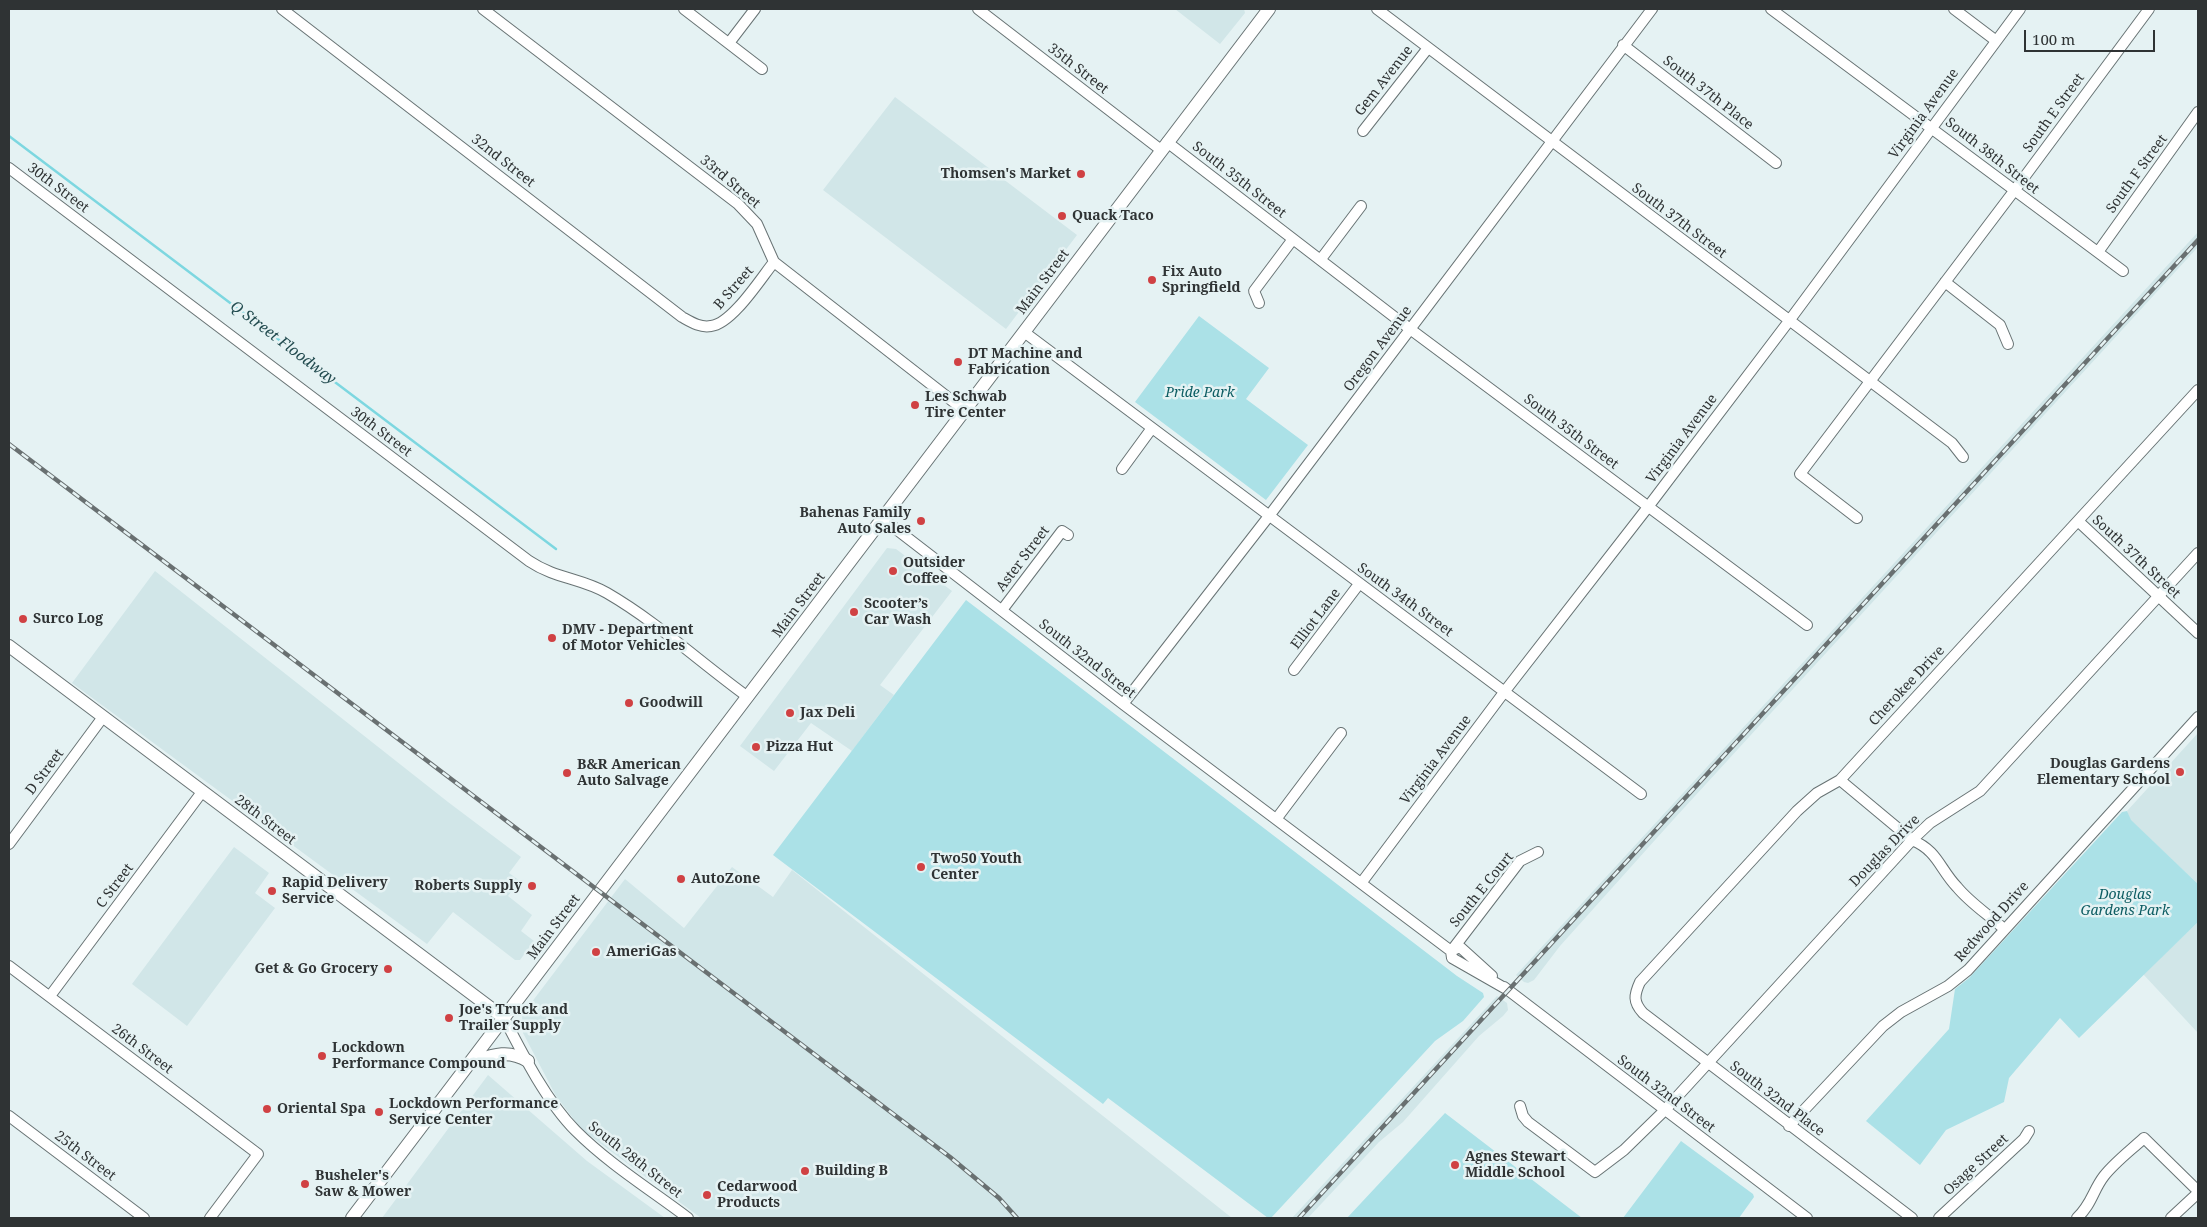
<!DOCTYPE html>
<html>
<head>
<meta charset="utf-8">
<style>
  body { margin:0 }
  #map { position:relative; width:2207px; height:1227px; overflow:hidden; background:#e5f2f3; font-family:"Noto Serif",serif }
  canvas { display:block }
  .frame { position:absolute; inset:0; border:10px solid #2f3334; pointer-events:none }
  .scale { position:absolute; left:2024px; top:30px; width:131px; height:22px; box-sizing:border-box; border:2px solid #2f3334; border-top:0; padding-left:6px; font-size:15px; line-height:18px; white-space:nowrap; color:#2f3334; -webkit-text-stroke:4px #e5f2f3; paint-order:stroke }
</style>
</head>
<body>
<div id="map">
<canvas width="2207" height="1227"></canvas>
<div class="frame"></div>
<div class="scale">100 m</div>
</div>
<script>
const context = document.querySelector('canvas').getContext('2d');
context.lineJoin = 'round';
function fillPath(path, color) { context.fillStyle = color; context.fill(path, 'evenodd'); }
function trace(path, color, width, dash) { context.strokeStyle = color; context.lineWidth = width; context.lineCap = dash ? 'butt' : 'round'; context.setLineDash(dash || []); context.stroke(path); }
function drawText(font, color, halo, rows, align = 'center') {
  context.font = font + ' "Noto Serif",serif'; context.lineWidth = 5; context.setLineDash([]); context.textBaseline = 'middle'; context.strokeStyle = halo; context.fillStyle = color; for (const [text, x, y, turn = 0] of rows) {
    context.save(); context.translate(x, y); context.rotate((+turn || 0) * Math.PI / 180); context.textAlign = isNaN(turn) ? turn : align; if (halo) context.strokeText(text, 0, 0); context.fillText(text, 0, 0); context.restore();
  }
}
fillPath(new Path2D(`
  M1175,9H1244L1245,13L1220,44Z
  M895,97L1077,235L1006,329L823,190Z
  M2198,232V247L1673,820L1560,946L1534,980L1528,983L1524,982L1516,975Z
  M887,548L896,549L952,591L880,685L894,695L852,751L811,723L774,771L740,746Z
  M155,571L448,802L521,857L509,873L520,881L508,896L532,915L521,931L534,941L520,960H515L453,912L427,944L72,683Z
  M2198,733V884L2130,820L2127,811Z
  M234,847L269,873L255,893L275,908L187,1026L132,984Z
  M732,867L773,897L792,870L1232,1218H701L581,1129L556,1096L523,1033L522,1015L625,879L684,928Z
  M2198,922V1033L2143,974Z
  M1497,996L1507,1003L1508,1010L1503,1016L1479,1036L1403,1122L1379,1142L1308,1218H1292Z
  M488,1075L587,1161L665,1218H382Z`), '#d1e6e8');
fillPath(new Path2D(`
  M1199,316L1269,368L1246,399L1308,445L1266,500L1135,402Z
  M966,600L1457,976L1483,993L1484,997L1463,1021L1435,1041L1271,1218H1268L1108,1098L1103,1104L773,855Z
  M2127,811L2131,820L2198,884V922L2079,1038L2060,1018L2009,1078L2004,1102L1946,1130L1920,1165L1866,1121L1949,1029L1955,989L1969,978L2122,812Z
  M1445,1113L1582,1218H1347Z
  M1681,1141L1753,1194L1754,1197L1739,1218H1623Z`), '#abe1e7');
trace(new Path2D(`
  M9,136L556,549`), '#7dd7e0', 2.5);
const minor = new Path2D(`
  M282,9L682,317C691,322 700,328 711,326C732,324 761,278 774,262
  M483,9L738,204L757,224L774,262L964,410
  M684,9L762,69
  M978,9L1161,150
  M1377,9L1952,443L1963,457
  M1771,9L2123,271
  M1954,9L1995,40
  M729,43L755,9
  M1623,45L1776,163
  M1363,131L1428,48
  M1167,142L1410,329L1807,625
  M9,168L529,561C556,579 581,578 607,593C657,622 701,663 748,697
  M2098,252L2198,112
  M1321,259L1361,206
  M1945,282L2000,325L2008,344
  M1259,303L1254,291L1293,239
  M1024,332L1641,794
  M1122,469L1152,428
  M1857,518L1800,474L2014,191L2149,9
  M883,519L1123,704L1451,951L1452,958L1508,990
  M2078,521L2198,633
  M1002,610L1062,531L1068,535
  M1294,670L1359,584
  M1123,704L1269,516L1652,9
  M1840,780L1912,840C1938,851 1939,868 1957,887C1970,903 1989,915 2004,929
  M1277,818L1341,733
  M9,844L103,717
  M1362,882L1505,691L1648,507L1789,321L2020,9
  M1452,950L1520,861L1538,852
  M1451,951L1460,947L1492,976
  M9,966L258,1154L210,1218
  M1504,987L1807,1218
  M50,996L202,792
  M504,1018C523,1055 547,1102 576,1131C609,1164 651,1190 688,1218
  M1520,1106L1523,1116L1528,1122L1595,1172L1624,1150L1664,1111L1912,840L1930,823L1980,791L2198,553
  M9,1116L144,1218
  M1789,1126L1883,1026L1901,1012L1948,986L1968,970L2198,717
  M1912,1218L1643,1013C1633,1002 1634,995 1640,982L1797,811L1817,793L1840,780L2198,390
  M1939,1218L2024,1139L2029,1131
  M2077,1218C2092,1204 2093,1190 2104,1176C2115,1162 2131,1150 2144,1138L2198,1191
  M2171,1218L2198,1193`);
const major = new Path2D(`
  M9,646L504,1018
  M472,1062C493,1055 508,1049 528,1061
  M352,1218L1269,9`);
trace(minor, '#687374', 12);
trace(major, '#687374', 14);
trace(minor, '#fff', 10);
trace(major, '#fff', 12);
const rail = new Path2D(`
  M9,444L950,1157L999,1198L1017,1218
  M1299,1218L2198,240`);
trace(rail, '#697071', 4.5);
trace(rail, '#e5f2f3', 2.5, [8]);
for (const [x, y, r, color] of [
  [1081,174,5,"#d04143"],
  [1062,216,5,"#d04143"],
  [1152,280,5,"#d04143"],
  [958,362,5,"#d04143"],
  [915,405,5,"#d04143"],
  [921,521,5,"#d04143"],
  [893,571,5,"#d04143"],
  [854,612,5,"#d04143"],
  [23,619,5,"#d04143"],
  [552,638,5,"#d04143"],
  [629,703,5,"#d04143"],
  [790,713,5,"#d04143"],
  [756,747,5,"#d04143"],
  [2180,772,5,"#d04143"],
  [567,773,5,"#d04143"],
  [921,867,5,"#d04143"],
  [681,879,5,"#d04143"],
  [532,886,5,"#d04143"],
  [272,891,5,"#d04143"],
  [596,952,5,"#d04143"],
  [388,969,5,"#d04143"],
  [449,1018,5,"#d04143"],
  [322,1056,5,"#d04143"],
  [267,1109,5,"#d04143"],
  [379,1112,5,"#d04143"],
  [1455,1165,5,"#d04143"],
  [805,1171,5,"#d04143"],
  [305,1184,5,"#d04143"],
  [707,1195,5,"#d04143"]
]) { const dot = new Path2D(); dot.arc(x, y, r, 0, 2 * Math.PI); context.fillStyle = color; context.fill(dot); trace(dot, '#e5f2f3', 2); }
drawText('14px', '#2f3334', '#e5f2f3', [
  ["35th Street",1078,69,38],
  ["Gem Avenue",1384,81,-52],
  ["South 37th Place",1708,93,38],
  ["South E Street",2054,113,-54],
  ["Virginia Avenue",1924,114,-54],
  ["South 38th Street",1992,156,38],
  ["32nd Street",503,161,38],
  ["South F Street",2137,174,-54],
  ["South 35th Street",1239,180,38],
  ["33rd Street",730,182,40],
  ["30th Street",58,188,37],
  ["South 37th Street",1679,221,37],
  ["Main Street",1043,282,-53],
  ["B Street",734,288,-49],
  ["Oregon Avenue",1378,349,-53],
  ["30th Street",381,432,37],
  ["South 35th Street",1571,432,37],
  ["Virginia Avenue",1682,439,-53],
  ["South 37th Street",2136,557,43],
  ["Aster Street",1023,559,-53],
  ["South 34th Street",1405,600,36],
  ["Main Street",799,605,-53],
  ["Elliot Lane",1316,619,-53],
  ["South 32nd Street",1087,659,38],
  ["Cherokee Drive",1907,686,-47],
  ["Virginia Avenue",1436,760,-53],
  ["D Street",45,772,-53],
  ["28th Street",265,820,37],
  ["Douglas Drive",1885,851,-46],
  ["C Street",115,886,-53],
  ["South E Court",1482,890,-51],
  ["Redwood Drive",1992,922,-48],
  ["Main Street",554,927,-53],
  ["26th Street",142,1049,37],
  ["South 32nd Street",1666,1094,37],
  ["South 32nd Place",1777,1099,37],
  ["25th Street",85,1156,37],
  ["South 28th Street",635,1160,38],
  ["Osage Street",1976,1165,-43]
]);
drawText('bold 14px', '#2f3334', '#e5f2f3', [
  ["Thomsen's Market",1071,174,"right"],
  ["Quack Taco",1072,216],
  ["Fix Auto",1162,272],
  ["Springfield",1162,288],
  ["DT Machine and",968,354],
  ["Fabrication",968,370],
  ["Les Schwab",925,397],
  ["Tire Center",925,413],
  ["Bahenas Family",911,513,"right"],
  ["Auto Sales",911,529,"right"],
  ["Outsider",903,563],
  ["Coffee",903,579],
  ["Scooter’s",864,604],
  ["Car Wash",864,620],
  ["Surco Log",33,619],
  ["DMV - Department",562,630],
  ["of Motor Vehicles",562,646],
  ["Goodwill",639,703],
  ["Jax Deli",800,713],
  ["Pizza Hut",766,747],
  ["Douglas Gardens",2170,764,"right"],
  ["Elementary School",2170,780,"right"],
  ["B&R American",577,765],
  ["Auto Salvage",577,781],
  ["Two50 Youth",931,859],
  ["Center",931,875],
  ["AutoZone",691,879],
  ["Rapid Delivery",282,883],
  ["Service",282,899],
  ["Roberts Supply",522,886,"right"],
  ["AmeriGas",606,952],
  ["Get & Go Grocery",378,969,"right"],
  ["Joe's Truck and",459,1010],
  ["Trailer Supply",459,1026],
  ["Lockdown",332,1048],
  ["Performance Compound",332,1064],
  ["Lockdown Performance",389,1104],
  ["Service Center",389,1120],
  ["Oriental Spa",277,1109],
  ["Agnes Stewart",1465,1157],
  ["Middle School",1465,1173],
  ["Building B",815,1171],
  ["Busheler's",315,1176],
  ["Saw & Mower",315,1192],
  ["Cedarwood",717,1187],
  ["Products",717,1203]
], 'left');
drawText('italic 14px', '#0d5d63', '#e5f2f3', [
  ["Pride Park",1200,393],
  ["Douglas",2125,895],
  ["Gardens Park",2125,911]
]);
drawText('italic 15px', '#234c50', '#e5f2f3', [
  ["Q Street Floodway",283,343,37]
]);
</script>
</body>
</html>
